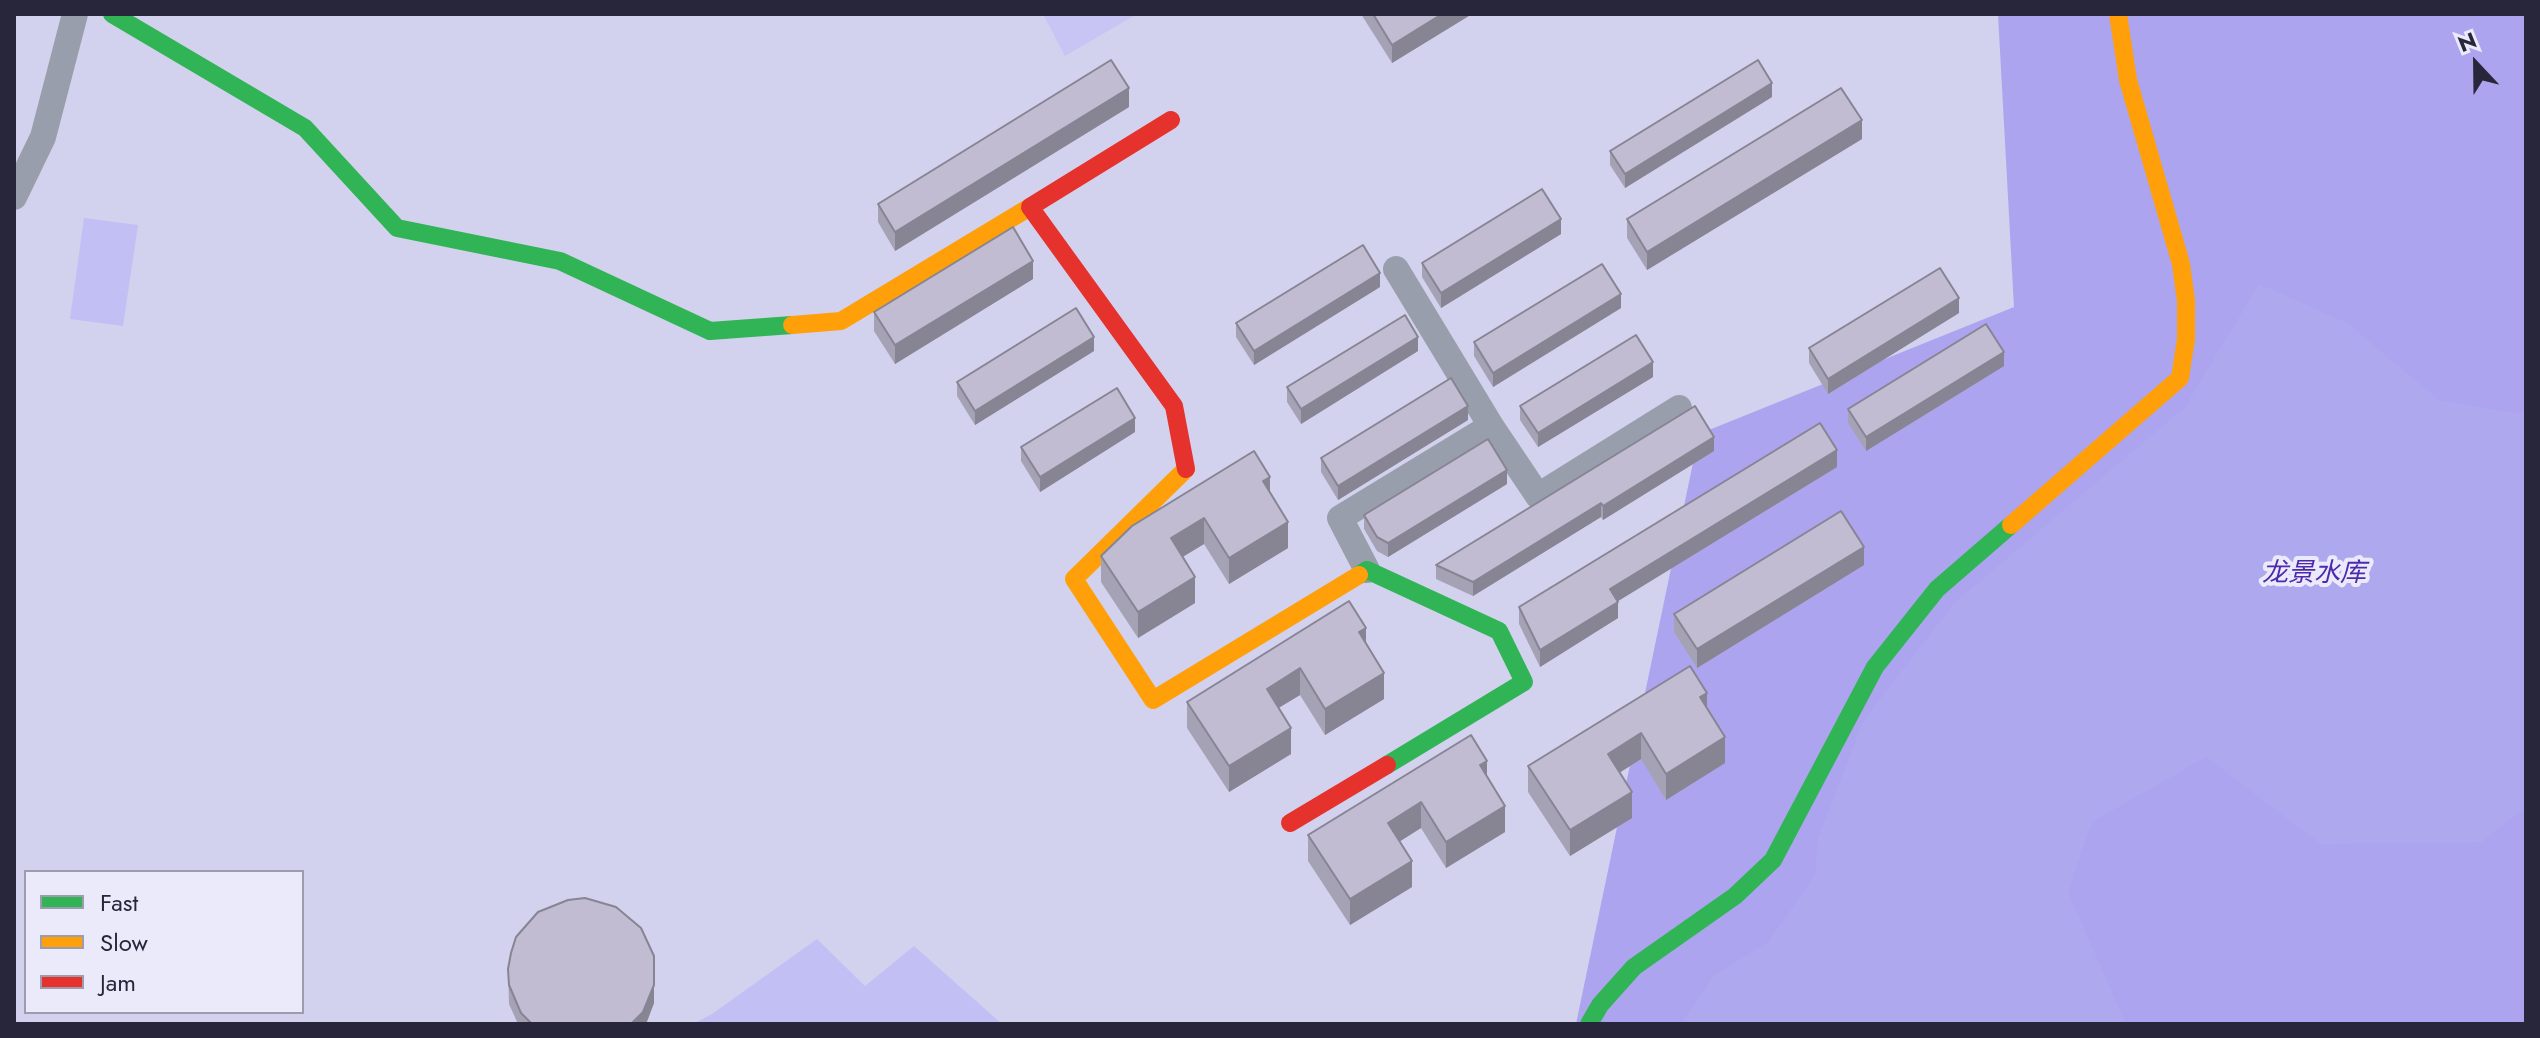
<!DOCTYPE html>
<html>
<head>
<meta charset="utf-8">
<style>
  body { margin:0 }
  #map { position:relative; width:2540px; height:1038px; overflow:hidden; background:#d2d1ee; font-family:Jost,sans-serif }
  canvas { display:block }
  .frame { position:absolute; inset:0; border:16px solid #28263b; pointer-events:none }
  .legend { position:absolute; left:24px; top:870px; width:280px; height:144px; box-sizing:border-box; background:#eaeafb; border:2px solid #9c9cae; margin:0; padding:10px 14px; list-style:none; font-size:24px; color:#28263b }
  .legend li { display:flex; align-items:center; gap:16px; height:40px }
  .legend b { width:40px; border:2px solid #9c9cae }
  .north { position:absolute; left:2436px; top:24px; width:80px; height:80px; -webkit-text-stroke:6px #eaeafb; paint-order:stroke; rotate:338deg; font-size:22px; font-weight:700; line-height:32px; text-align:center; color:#28263b }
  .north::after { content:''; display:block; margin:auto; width:28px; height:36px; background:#28263b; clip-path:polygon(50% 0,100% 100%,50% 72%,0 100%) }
</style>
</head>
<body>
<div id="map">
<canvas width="2540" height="1038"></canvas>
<div class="frame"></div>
<ul class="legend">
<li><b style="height:10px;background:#30b455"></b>Fast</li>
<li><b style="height:10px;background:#ff9f0a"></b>Slow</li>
<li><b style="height:10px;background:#e5322d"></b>Jam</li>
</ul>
<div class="north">N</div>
</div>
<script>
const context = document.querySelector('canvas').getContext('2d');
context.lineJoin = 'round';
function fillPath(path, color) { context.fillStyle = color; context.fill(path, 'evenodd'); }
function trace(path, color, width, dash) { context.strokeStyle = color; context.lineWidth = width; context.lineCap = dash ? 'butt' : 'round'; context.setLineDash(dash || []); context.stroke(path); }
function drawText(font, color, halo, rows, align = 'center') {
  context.font = font + ' Jost,"Noto Sans SC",sans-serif'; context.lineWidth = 8; context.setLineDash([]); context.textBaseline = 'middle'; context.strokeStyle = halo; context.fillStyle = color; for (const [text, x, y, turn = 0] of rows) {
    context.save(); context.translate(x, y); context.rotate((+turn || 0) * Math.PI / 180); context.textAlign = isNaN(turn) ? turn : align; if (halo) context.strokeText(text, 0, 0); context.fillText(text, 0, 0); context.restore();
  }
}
fillPath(new Path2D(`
  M1043,14H1137L1065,56Z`), '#c8c5f4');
fillPath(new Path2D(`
  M84,218L138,225L123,326L70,319Z
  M817,939L865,986L914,946L1002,1024H693L712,1014Z`), '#c2bff4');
fillPath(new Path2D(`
  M1998,14H2526V1024H1576L1699,434L2014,307Z`), '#ada4ef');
fillPath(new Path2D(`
  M2259,284L2347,323L2439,400L2526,415V807L2482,842L2321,844L2206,757L2092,822L2068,892L2126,1024H1681L1713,977L1769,941L1815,875L1818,839L1863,721L1954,603L2185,407Z`), '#aea8ef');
trace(new Path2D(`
  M14,197L43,137L75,14
  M1491,426L1538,496L1679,408
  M1367,570L1340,518L1491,426L1396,269`), '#989eab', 26);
trace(new Path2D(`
  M112,14L305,128L397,228L560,261L710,331L792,325
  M1359,575L1367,570L1499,631L1524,682L1387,765
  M1589,1024L1600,1005L1634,967L1735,896L1773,860L1875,667L1937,589L2011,525`), '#30b455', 18);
trace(new Path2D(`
  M792,325L841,321L1030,207
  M1186,469L1074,579L1153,700L1359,575
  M2011,525L2180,378L2186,339V301L2181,264L2128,80L2118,14`), '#ff9f0a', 18);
trace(new Path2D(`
  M1171,120L1030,207L1174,406L1186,469
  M1290,823L1387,765`), '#e5322d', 18);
fillPath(new Path2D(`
  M1361,14H1472L1392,63Z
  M1772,97L1625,188L1610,165V151Z
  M1129,107L895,251L878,222V204Z
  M1862,139L1647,270L1627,238V219Z
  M1561,234L1441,308L1422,277V263Z
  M1033,279L895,364L874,331V312Z
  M1380,287L1254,365L1236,337V323Z
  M1621,308L1493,387L1474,356V342Z
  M1959,313L1828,394L1809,363V348Z
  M1094,351L975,425L957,396V382Z
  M1418,351L1301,424L1287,402V387Z
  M2004,366L1866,451L1848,423V409Z
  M1653,377L1538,447L1520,420V406Z
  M1468,420L1338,500L1321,472V458Z
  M1135,432L1040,492L1021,461V447Z
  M1714,451L1603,520L1601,517L1473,596L1436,579V565Z
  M1837,467L1618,601V618L1540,667L1519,624V607Z
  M1507,484L1388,557L1377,551L1364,529V515Z
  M1270,492L1288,548L1229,584L1204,544L1182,557L1195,603L1138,638L1101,582V556Z
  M1864,565L1697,668L1674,632V614Z
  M1366,643L1384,699L1325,735L1300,695L1278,708L1291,754L1229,792L1187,728V702Z
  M1707,708L1725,763L1666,800L1641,759L1619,773L1632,818L1570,856L1528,792V766Z
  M1487,776L1505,832L1446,868L1421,828L1399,841L1412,887L1350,925L1308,861V835Z
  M508,969L654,1003L646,1024H518L509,1004Z`), '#a6a2b5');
fillPath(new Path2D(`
  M1442,14H1472L1392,63V45Z
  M1772,83V97L1625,188V174Z
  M1129,88V107L895,251V232Z
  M1862,120V139L1647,270V252Z
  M1561,219V234L1441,308V293Z
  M1033,261V279L895,364V345Z
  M1380,273V287L1254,365V351Z
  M1621,294V308L1493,387V373Z
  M1959,298V313L1828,394V379Z
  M1094,337V351L975,425V411Z
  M1418,337V351L1301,424V409Z
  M2004,352V366L1866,451V437Z
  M1653,362V377L1538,447V433Z
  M1468,406V420L1338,500V486Z
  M1135,418V432L1040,492V477Z
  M1714,437V451L1603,520V506Z
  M1837,450V467L1610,606V589Z
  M1507,470V484L1388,557V543Z
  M1270,477V503L1263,481Z
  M1601,503V517L1473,596V582Z
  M1204,518V544L1171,564V538Z
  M1288,522V548L1229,584V558Z
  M1864,547V565L1697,668V649Z
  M1195,577V603L1138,638V612Z
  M1618,602V618L1540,667V650Z
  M1366,628V654L1359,632Z
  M1300,668V695L1267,715V689Z
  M1384,673V699L1325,735V709Z
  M1707,693V719L1700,697Z
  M1291,728V754L1229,792V766Z
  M1641,733V759L1608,780V754Z
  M1725,737V763L1666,800V774Z
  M1487,761V787L1480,765Z
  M1632,792V818L1570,856V830Z
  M1421,802V828L1388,849V823Z
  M1505,806V832L1446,868V842Z
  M1412,861V887L1350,925V899Z
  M654,985V1003L646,1024H631Z`), '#878493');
const building = new Path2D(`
  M1373,14H1442L1392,45Z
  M1111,60L1129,88L895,232L878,204Z
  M1758,60L1772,83L1625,174L1610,151Z
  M1841,88L1862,120L1647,252L1627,219Z
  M1542,189L1561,219L1441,293L1422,263Z
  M1013,227L1033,261L895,345L874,312Z
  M1363,245L1380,273L1254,351L1236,323Z
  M1602,264L1621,294L1493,373L1474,342Z
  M1940,268L1959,298L1828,379L1809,348Z
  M1076,308L1094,337L975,411L957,382Z
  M1405,315L1418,337L1301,409L1287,387Z
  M1986,324L2004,352L1866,437L1848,409Z
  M1636,335L1653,362L1538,433L1520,406Z
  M1451,378L1468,406L1338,486L1321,458Z
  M1117,388L1135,418L1040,477L1021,447Z
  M1695,406L1714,437L1603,506L1601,503L1473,582L1436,565Z
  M1820,423L1837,450L1610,589L1618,602L1540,650L1519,607Z
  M1488,439L1507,470L1388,543L1377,537L1364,515Z
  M1254,451L1270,477L1263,481L1288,522L1229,558L1204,518L1171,538L1195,577L1138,612L1101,556L1132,526Z
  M1841,511L1864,547L1697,649L1674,614Z
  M1349,601L1366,628L1359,632L1384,673L1325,709L1300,668L1267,689L1291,728L1229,766L1187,702Z
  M1690,666L1707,693L1700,697L1725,737L1666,774L1641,733L1608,754L1632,792L1570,830L1528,766Z
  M1471,735L1487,761L1480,765L1505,806L1446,842L1421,802L1388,823L1412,861L1350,899L1308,835Z
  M585,898L616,907L641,928L654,956V985L643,1012L631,1024H532L521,1013L509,985L508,969L511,953L516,937L538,912L568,900Z`);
fillPath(building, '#c1bcd2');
trace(building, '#878493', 2);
drawText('italic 26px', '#4d2aac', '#eaeafb', [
  ["龙景水库",2314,575]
]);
</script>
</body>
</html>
